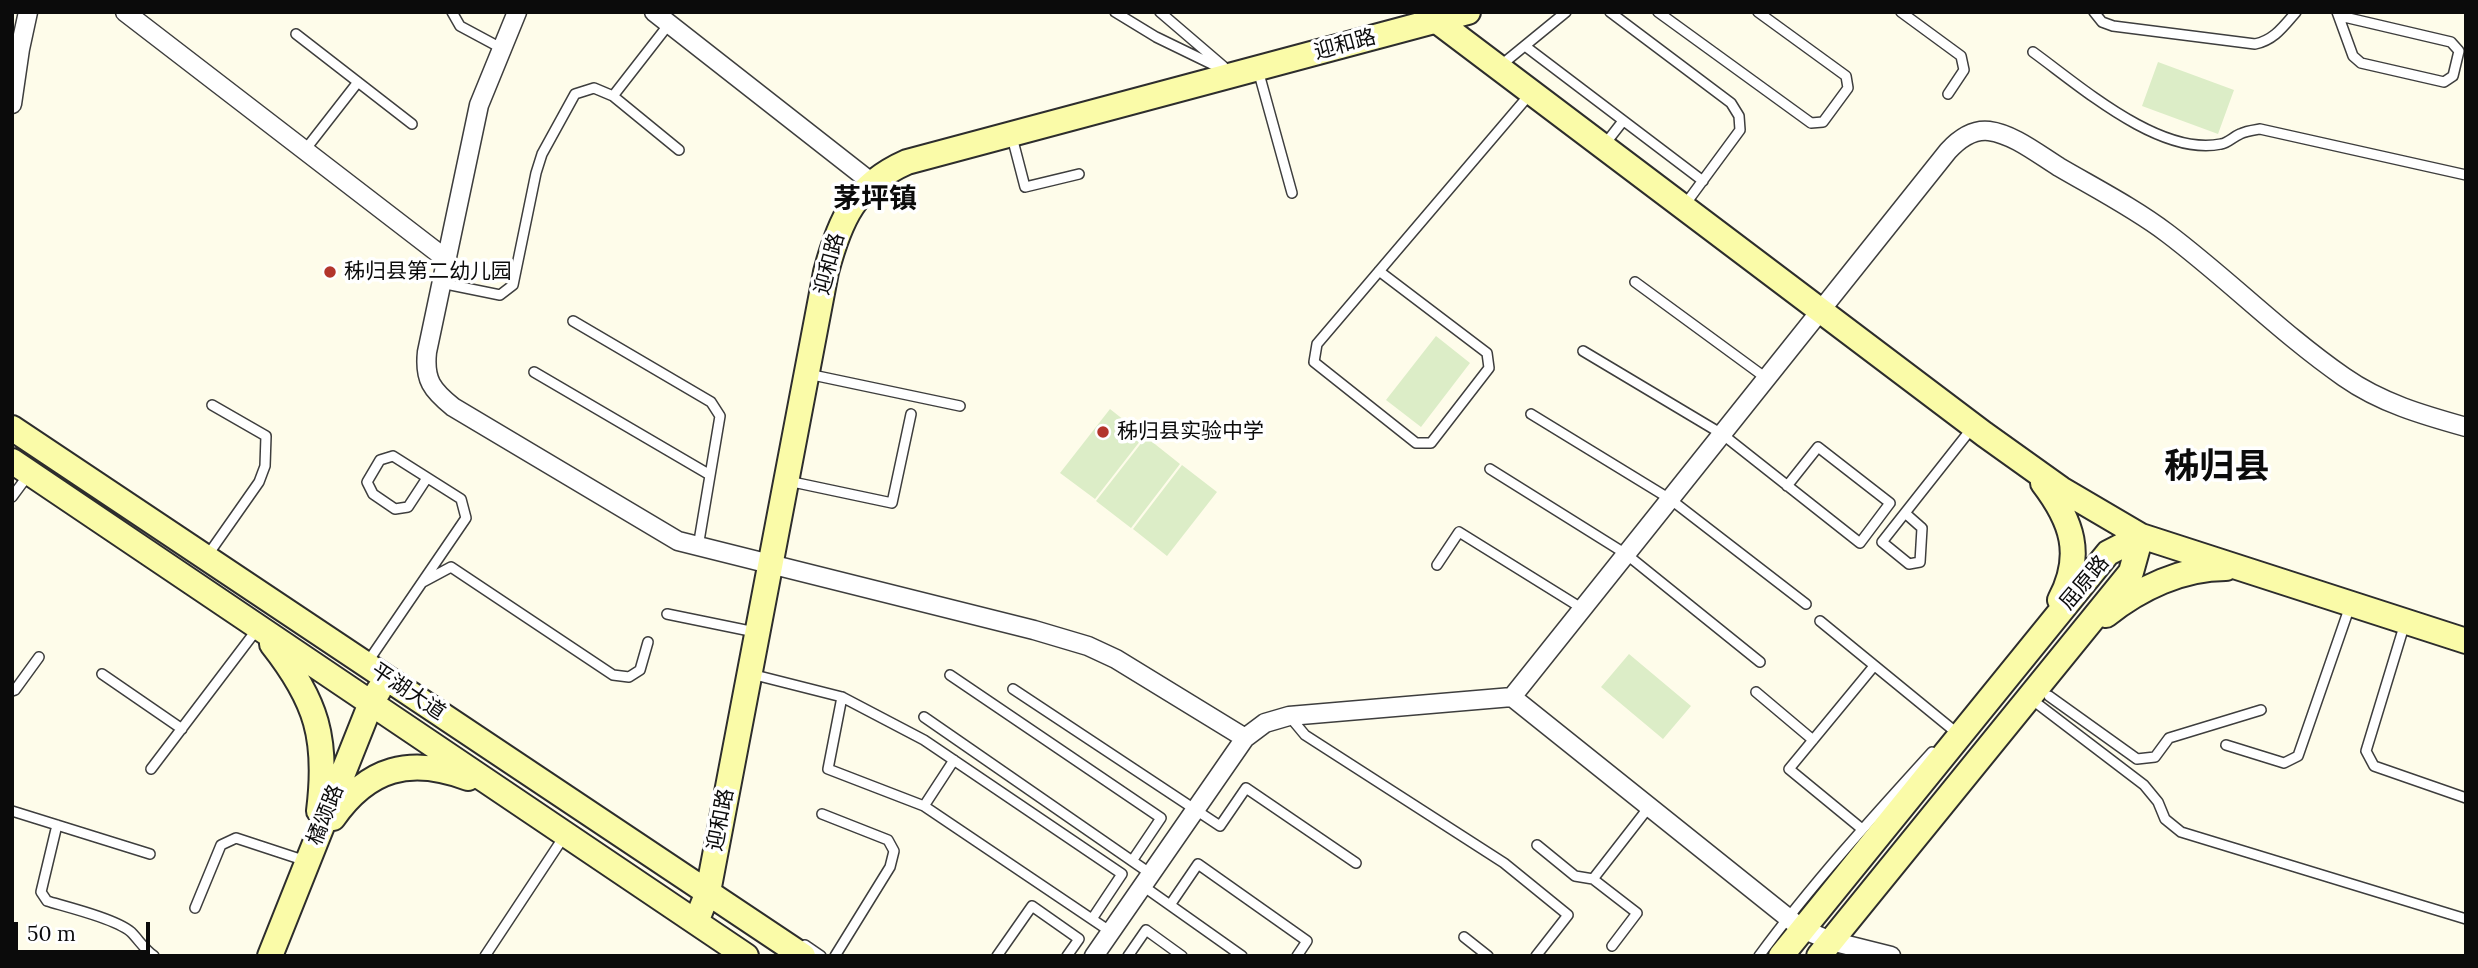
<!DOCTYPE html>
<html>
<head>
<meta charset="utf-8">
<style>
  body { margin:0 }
  #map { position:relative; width:2478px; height:968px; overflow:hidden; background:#fefcea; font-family:Lora,serif }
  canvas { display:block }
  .frame { position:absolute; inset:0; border:14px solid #0b0b0b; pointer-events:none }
  .scale { position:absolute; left:14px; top:922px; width:136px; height:32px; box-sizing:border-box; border:4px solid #0b0b0b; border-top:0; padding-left:9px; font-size:21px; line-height:24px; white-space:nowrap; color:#0b0b0b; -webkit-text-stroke:5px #fff; paint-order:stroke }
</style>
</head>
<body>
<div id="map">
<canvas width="2478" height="968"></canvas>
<div class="frame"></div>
<div class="scale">50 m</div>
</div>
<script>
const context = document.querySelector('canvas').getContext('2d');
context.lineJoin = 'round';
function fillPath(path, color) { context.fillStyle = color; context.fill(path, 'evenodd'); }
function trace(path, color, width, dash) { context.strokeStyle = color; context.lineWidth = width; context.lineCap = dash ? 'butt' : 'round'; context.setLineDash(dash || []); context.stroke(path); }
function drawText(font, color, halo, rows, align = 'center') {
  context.font = font + ' Lora,"Noto Sans SC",serif'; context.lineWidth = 7; context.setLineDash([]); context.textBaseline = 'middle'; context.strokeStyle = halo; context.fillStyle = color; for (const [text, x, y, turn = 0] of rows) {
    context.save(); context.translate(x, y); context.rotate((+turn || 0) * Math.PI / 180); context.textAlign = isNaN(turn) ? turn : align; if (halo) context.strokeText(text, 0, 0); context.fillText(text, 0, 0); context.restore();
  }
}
fillPath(new Path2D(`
  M2158,62L2234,90L2218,134L2142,106Z
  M1436,336L1470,363L1421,427L1386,400Z
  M1110,409L1144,436L1095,499L1060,473Z
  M1146,437L1180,464L1131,528L1096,501Z
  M1182,465L1217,492L1167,556L1133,529Z
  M1629,654L1691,706L1663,739L1601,687Z`), '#dcedc7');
const lane = new Path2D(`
  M452,12L460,26L501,48
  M1115,12L1156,37L1226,71
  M1160,12L1223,66
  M1610,12L1731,103L1739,116L1740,130L1684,206
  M1658,12L1811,123L1823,122L1848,88L1846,76L1758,12
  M1901,12L1961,56L1964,70L1948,94
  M2094,12L2102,22L2113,26L2255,44C2274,40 2283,27 2296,12
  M2337,12L2353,56L2361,63L2444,82L2453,76L2459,51L2451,42L2340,16
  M296,34L412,124
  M1525,46L1703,181
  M2033,52C2080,86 2160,157 2221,144C2228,143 2233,137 2240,134C2246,131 2254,130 2260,129L2466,175
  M1500,66L1566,12
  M1258,70L1292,193
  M613,96L669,24
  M1012,137L1025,187L1079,174
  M1605,144L1623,121
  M305,150L358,82
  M1379,271L1487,353L1489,368L1431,443H1416L1314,362L1317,344L1530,94
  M1635,282L1766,378
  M441,283L500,295L513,285L536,173L542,154L575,94L594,88L613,96L679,150
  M573,321L711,402L720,416L698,547
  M1583,351L1722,434L1860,543L1890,503L1818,447L1787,486
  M534,372L710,475
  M808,374L960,406
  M212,405L266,436L265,466L259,482L212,549
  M1531,414L1670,499L1806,604
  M1490,469L1626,554L1760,662
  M788,481L892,503L911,414
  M12,497L29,474
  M1905,513L1922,528L1920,562L1909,564L1882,542L1972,428
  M1437,565L1459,532L1583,609
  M423,582L451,567L613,675L629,677L640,670L648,642
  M667,614L755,632
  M1820,621L1952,729
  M2405,623L2366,751L2374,766L2466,798
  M367,663L466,518L461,499L393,456L380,460L367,482L373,494L395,509L408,507L427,478
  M102,674L182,729
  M751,674L842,697L924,740L1122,874L1092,919
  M950,675L1161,818L1132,861
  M1013,689L1220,826L1246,788L1356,863
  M12,691L15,690L39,657
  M1756,692L1813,740
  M2049,696L2137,759L2155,757L2169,738L2261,710
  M842,697L828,769L924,806L1111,932
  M2039,705L2144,785L2158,802L2165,819L2181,832L2466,919
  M924,717L1151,874
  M1290,717L1305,735L1504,863L1568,915L1536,956
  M2226,745L2284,763L2298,756L2350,606
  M151,769L258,628
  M924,806L954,760
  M12,811L150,854
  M822,814L888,840L894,851L890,867L835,956
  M57,825L41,892L47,901C67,907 116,919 131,932C139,940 144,949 154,956
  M1862,829L1789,769L1874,666
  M1537,845L1575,876L1593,879L1637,913L1612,946
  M1593,879L1649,807
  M1143,886L1242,956
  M1170,905L1198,864L1307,941L1297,956
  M195,908L221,845L236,838L306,861
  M1464,937L1488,956
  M805,945L821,956
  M485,956L565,835
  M997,956L1032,906L1079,939L1067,956
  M1128,956L1146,930L1182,956
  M1759,956C1812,884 1872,818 1932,752`);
const street = new Path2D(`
  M125,12L446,259
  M517,12L479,105L427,352C424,380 432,390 453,407L678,541L1034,630L1088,646L1116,659L1245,738
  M654,12L871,182
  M12,104L20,49L28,12
  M1512,697L1802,929L1831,941L1891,956
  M1094,956L1245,738L1265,723L1289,716L1512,697L1948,151C1959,139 1972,129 1989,131C2013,134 2038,154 2059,167C2095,188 2134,208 2167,233C2228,279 2282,334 2344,377C2381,403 2423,415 2466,427`);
const secondary = new Path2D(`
  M1429,15L1984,434L2061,489L2141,536L2466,641
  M12,428L803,956
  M12,461L746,956
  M2043,483C2072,521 2084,555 2060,600
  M2106,615C2140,588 2182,568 2226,568
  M272,644C317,701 328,739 319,811
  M333,818C368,768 410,756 468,778
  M696,922L708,892L826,272C840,219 855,185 907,162L1468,12
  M270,956L371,703L379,690
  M1781,956L2108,553L2141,536
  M1819,956L2131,572L2141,536`);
trace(lane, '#3e3e3e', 12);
trace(street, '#3e3e3e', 21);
trace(secondary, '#2d2d2d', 28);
trace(lane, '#fff', 9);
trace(street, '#fff', 18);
trace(secondary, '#fafba8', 24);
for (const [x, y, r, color] of [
  [330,272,7,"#b3352b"],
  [1103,432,7,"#b3352b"]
]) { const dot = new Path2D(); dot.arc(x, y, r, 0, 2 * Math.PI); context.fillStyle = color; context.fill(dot); trace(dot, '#fff', 2.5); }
drawText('21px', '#0b0b0b', '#fff', [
  ["迎和路",1345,45,-15],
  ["迎和路",830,264,-75],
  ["屈原路",2085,583,-50],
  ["平湖大道",408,692,34],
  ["橘颂路",326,815,-68],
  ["迎和路",721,820,-79]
]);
drawText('21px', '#0b0b0b', '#fff', [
  ["秭归县第二幼儿园",344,272],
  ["秭归县实验中学",1117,432]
], 'left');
drawText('bold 28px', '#0b0b0b', '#fff', [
  ["茅坪镇",875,200]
]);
drawText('bold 35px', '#0b0b0b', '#fff', [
  ["秭归县",2217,468]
]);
</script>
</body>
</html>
